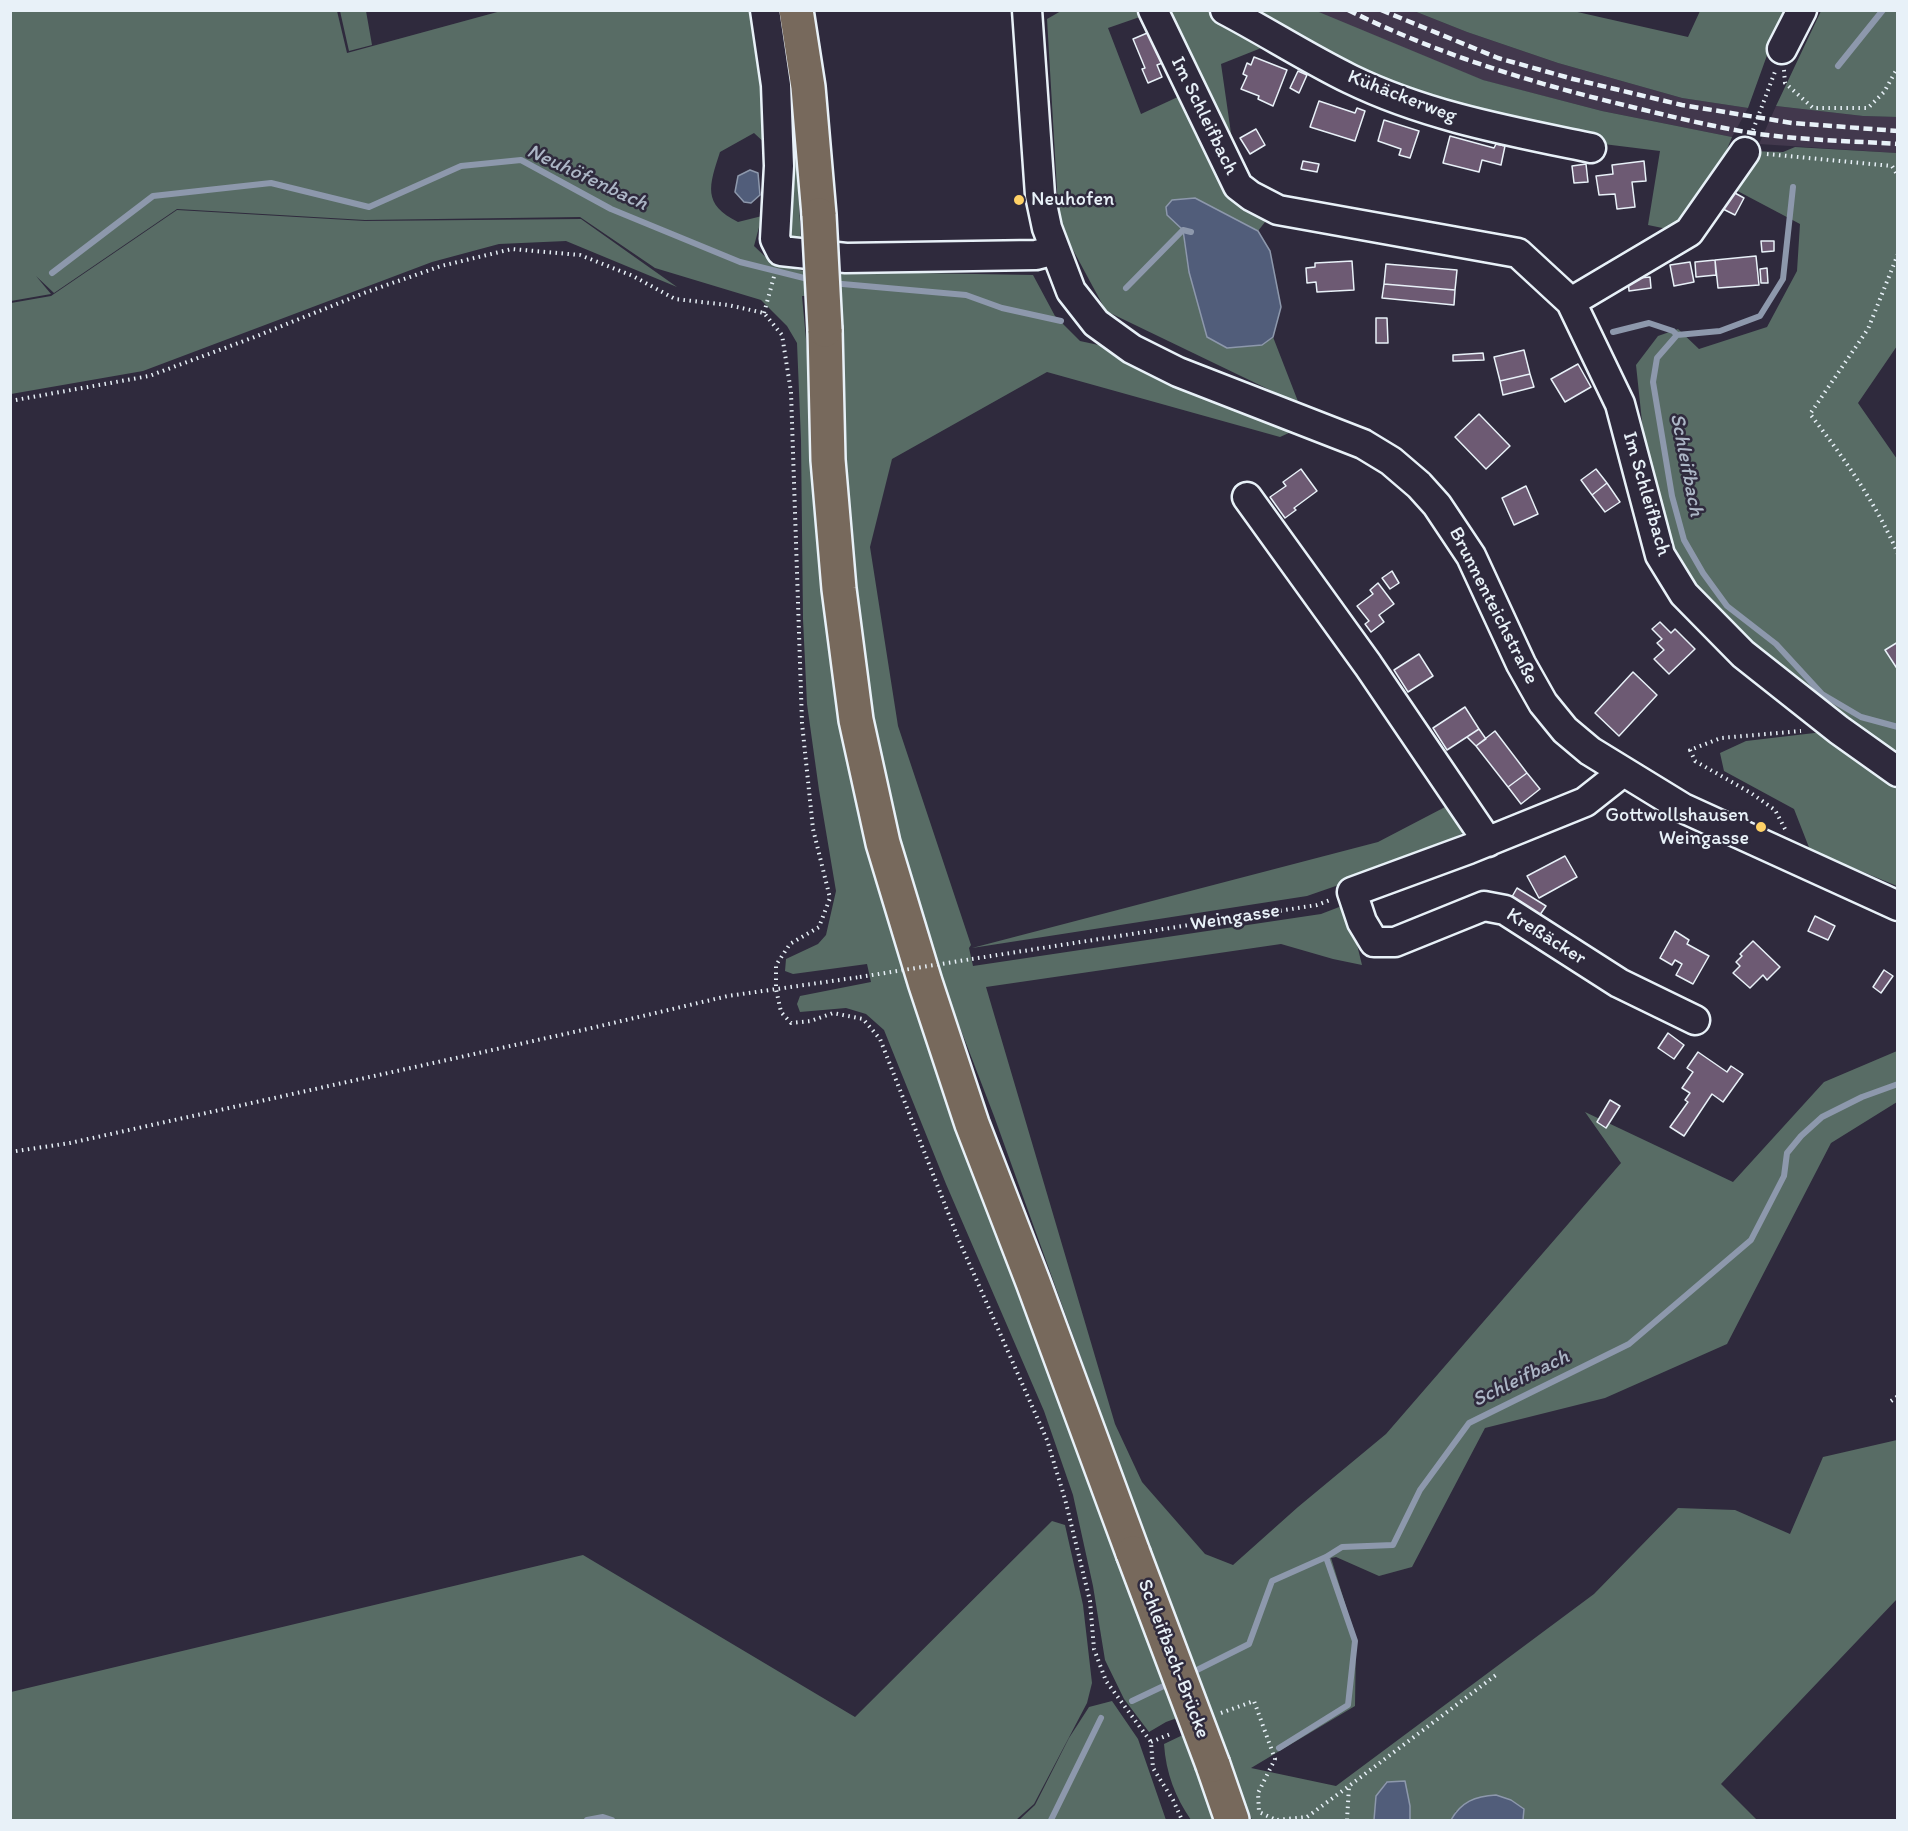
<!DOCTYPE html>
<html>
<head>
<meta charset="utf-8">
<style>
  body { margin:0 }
  #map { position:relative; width:1908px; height:1831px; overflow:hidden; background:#2f2a3d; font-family:Itim,sans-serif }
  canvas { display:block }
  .frame { position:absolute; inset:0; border:12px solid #e8f1f8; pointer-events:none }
</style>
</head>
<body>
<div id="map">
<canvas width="1908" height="1831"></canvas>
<div class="frame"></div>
</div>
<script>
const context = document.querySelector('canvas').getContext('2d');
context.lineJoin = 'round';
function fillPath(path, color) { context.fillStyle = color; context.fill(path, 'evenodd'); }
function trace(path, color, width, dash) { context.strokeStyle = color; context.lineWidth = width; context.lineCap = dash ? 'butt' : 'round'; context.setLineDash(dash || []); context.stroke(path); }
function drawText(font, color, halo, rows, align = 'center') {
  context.font = font + ' Itim,sans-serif'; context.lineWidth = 5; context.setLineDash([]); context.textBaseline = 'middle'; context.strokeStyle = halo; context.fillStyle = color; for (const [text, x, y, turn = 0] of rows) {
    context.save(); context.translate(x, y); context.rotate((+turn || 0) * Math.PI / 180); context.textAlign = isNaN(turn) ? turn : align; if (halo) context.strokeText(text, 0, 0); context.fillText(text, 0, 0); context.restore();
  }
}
fillPath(new Path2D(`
  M1314,11H1414L1467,32L1558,63L1682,98L1748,108L1732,137L1602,111L1482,80Z
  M1776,106L1863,116L1897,117V153L1759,144Z`), '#42384d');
fillPath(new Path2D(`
  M1314,10L1483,80L1602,111L1732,137L1710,191L1677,231L1648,225L1660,151L1571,140L1429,102L1289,37L1221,64L1232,140L1253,181L1265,222L1258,231L1194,198L1183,230L1189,272L1207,337L1227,348L1261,345L1273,337L1299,404L1106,311L1059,224L1047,19L1061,11H1157L1108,28L1141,114L1180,96L1167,11Z
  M11,11H337L347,53L501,11H757L768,146L754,133L720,152C709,186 702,204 738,222L762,216L754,246L774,265L805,271L1033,275L1055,316L1080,341L1117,349L1302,427L1280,437L1047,372L892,459L870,547L898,726L971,945L969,948L973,966L1321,914L1347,904L1362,965L1333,959L1281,944L986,987L1115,1424L1142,1482L1205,1554L1233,1565L1298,1507L1386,1434L1621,1163L1585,1112L1733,1182L1824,1082L1897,1051V1102L1831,1143L1727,1344L1605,1398L1485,1428L1412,1567L1379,1576L1336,1557L1331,1558L1356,1639L1355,1706L1251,1768L1336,1786L1594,1594L1678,1508L1735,1510L1790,1534L1823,1457L1897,1440V1599L1721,1784L1757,1820H1523L1522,1818L1456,1811L1451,1820H1410V1806L1404,1781L1386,1782L1376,1796L1374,1820H1252L1231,1770L1210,1706L1166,1722L1149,1732L1124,1699L1105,1660L1093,1586L1073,1495L1044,1411L946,1184L884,1030L866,1014L846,1008L800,1012L797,1004L800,996L871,982L867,964L793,974L785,971L786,959L818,944L826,935L836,891L819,790L807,704L803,619L801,440L797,343L787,326L761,300L655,268L580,217L365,220L177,209L54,293L36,276L51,294L11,301ZM802,296H839L851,575L872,725L918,911L939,973L994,1116L1189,1658L916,976L889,923L843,737Z
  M340,11H366L372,45L349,51Z
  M772,11H781L793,93L801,241L791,239L785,197Z
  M1414,11H1573L1688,37L1700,11H1783L1748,108L1682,98L1558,63L1467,32Z
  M1821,11H1897V117L1863,116L1776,106Z
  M1795,147L1897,153V346L1858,403L1897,459V767L1751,649L1668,554L1643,431L1636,365L1658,336L1678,329L1699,349L1767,327L1797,271L1800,224L1730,187L1749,151L1783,152Z
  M177,210L365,221L581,219L677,287L566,241L499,244L432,262L143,371L11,394V303L51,296Z
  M1823,732L1897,783V886L1810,850L1794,809L1724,771L1720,753L1746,741Z
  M1447,806L1467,831L1405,862L1307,896L972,948L1378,842Z
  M1052,1521L1065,1525L1083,1605L1092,1683L1087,1703L1034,1804L1016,1820H11V1692L583,1555L855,1717Z
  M1112,1701L1138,1739L1166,1820H1019L1035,1805L1069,1738L1089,1707Z
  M1187,1733L1219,1820H1191C1175,1797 1166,1773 1164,1744Z`), '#586c65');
const water = new Path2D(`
  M750,170L758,173L760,195L751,203L744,202L735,192L738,176Z
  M1195,198L1258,231L1270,251L1281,307L1273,337L1262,345L1227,348L1207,337L1189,272L1183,230L1167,215L1166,207L1172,200Z
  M1405,1781L1410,1806V1820H1374L1376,1796L1387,1782Z
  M1496,1795L1511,1800L1524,1809L1523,1820H1451C1461,1802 1475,1796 1496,1795Z`);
fillPath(water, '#515d7a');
trace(water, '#8d98ac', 1.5);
trace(new Path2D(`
  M1838,66L1883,10
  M1793,187L1783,279L1760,316L1720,331L1677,335L1657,358L1653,382L1672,496L1684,540L1703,573L1727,606L1776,644L1822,694L1861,717L1898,727
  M52,273L153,196L271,183L369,207L461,166L521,160L611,209L740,262L812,280
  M831,283L966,295L1002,308L1061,321
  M1126,288L1183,230L1191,232
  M1613,332L1649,323L1673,331L1677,335
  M1189,1674L1249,1644L1272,1581L1326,1557L1342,1547L1393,1545L1420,1490L1469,1423L1629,1344L1751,1240L1784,1176L1787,1153L1801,1136L1822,1117L1862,1097L1898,1084
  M1132,1701L1172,1682
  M1279,1748L1348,1705L1355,1641L1326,1557
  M587,1820L603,1817L612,1820
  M1051,1820L1101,1718`), '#8d98ac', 6);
const building = new Path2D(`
  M1152,31L1165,62L1157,65L1162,77L1148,83L1142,69L1145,68L1133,39Z
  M1254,57L1287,70L1273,106L1258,99L1259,96L1241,89L1247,76L1243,74L1247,63L1251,65Z
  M1298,71L1307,75L1299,93L1290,88Z
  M1319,101L1355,113L1357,108L1365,111L1355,141L1310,127Z
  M1384,120L1419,131L1410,158L1399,155L1401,149L1378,141Z
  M1256,129L1265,145L1250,154L1240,138Z
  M1450,136L1494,148L1496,144L1505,146L1501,165L1482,160L1479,172L1443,163Z
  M1303,161L1319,164L1317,172L1301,169Z
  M1644,161L1646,181L1632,182L1635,207L1617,209L1615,194L1599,195L1596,176L1613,174L1612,165Z
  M1586,164L1588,182L1574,183L1572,166Z
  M1733,192L1744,198L1735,215L1723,209Z
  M1761,241H1774V251L1762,252Z
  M1756,256L1759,285L1718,288L1715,260Z
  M1715,260L1716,275L1696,277L1695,262Z
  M1352,261L1354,290L1317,292L1316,282L1307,283L1306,268L1315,267V263Z
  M1690,262L1694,282L1674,286L1670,265Z
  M1386,264L1457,270L1455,290L1384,284Z
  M1767,268L1768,283H1761L1760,269Z
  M1650,277L1651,288L1629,291L1628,279Z
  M1384,284L1455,290L1454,305L1382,298Z
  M1376,318H1387L1388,343H1376Z
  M1524,350L1530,374L1500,381L1494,357Z
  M1483,353L1484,360L1453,361V355Z
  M1578,364L1591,387L1565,402L1551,379Z
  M1530,374L1534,387L1503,395L1500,381Z
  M1479,414L1510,446L1486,469L1455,437Z
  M1301,469L1317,491L1294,508L1296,510L1285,518L1270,497L1286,486L1283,482Z
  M1596,469L1607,483L1592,495L1581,480Z
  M1607,483L1620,502L1605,512L1592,495Z
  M1526,486L1538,514L1514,525L1502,498Z
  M1392,571L1399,583L1390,589L1382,578Z
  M1378,583L1394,604L1379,615L1384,622L1371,632L1365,624L1369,621L1357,606L1373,594L1370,590Z
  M1660,622L1671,633L1675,629L1695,649L1669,674L1654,659L1664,650L1657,643L1662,639L1652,629Z
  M1898,642V670L1885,650Z
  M1419,654L1433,676L1408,692L1394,670Z
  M1633,672L1657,695L1619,736L1595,713Z
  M1465,707L1479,729L1447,750L1433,728Z
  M1479,729L1486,739L1476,746L1467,737Z
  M1495,731L1527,773L1508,787L1476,746Z
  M1527,773L1540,789L1521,804L1508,787Z
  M1565,856L1577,877L1539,898L1527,876Z
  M1517,888L1546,906L1537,919L1509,902Z
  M1815,916L1835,926L1828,940L1808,931Z
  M1675,931L1689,940L1687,944L1709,956L1693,984L1676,975L1682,964L1675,960L1672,965L1660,958Z
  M1753,941L1780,967L1767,980L1763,975L1750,988L1733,973L1740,966L1736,962L1742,956L1740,954Z
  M1884,970L1893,976L1881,993L1873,987Z
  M1668,1033L1684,1045L1674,1059L1658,1048Z
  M1698,1052L1727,1072L1731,1066L1743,1074L1723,1102L1712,1094L1684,1136L1670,1127L1688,1102L1685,1100L1690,1093L1682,1088L1693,1072L1687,1068Z
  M1610,1100L1620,1106L1606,1128L1597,1122Z`);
fillPath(building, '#6d5a73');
trace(building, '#e8f1f8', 1.5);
const minor = new Path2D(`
  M765,10L776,85L779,166L775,239L781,251L846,258L1036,255L1055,250
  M1027,10L1040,195L1047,228L1071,291L1096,323L1132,349L1178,372L1363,444L1391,461L1419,485L1437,505L1471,556L1521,664L1543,703L1565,730L1590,751L1683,808L1898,906
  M1153,10L1238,186L1251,196L1278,210L1518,253L1571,302L1620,404L1660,555L1684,594L1743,654L1839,730L1898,772
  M1225,10C1267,32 1307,58 1350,79C1426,116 1509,131 1591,148
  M1782,49L1802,10
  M1571,302L1689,232L1745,152
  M1247,497L1368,665L1488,842
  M1623,772L1585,802L1469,849L1352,892L1362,922L1374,942H1395L1484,906L1505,910L1619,983L1695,1020`);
const major = new Path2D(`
  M796,10L808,87L819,215
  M825,330L828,460L839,589L856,720L883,843L925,982L972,1124L1033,1282L1133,1553
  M1213,1765L1232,1820`);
trace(minor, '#e8f1f8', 33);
trace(major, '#e8f1f8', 38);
trace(new Path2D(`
  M1784,70L1785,83L1813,108H1868L1884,92L1898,67
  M1753,130L1776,69
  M1767,154L1892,166L1898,176
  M1898,254L1868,329L1810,414C1844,458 1876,503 1898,554
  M764,313L775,273
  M10,401L149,376L252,338L364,293L441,266L512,249L580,255L633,276L675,299L728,305L764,313L782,335L791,392L802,723L813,829L830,898L819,927L790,944L776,965V989L781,1012L791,1023L811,1021L833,1013L863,1019L880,1039L958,1238L1047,1440L1065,1499L1090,1601L1094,1649L1106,1681L1151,1742L1153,1768L1173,1800L1182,1820
  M1785,829L1775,810L1751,793L1695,761L1690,750L1721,738L1801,731
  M972,959L1317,905L1330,900
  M10,1152L70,1143L583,1030L728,996L860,977
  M1891,1401L1898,1396
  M1221,1713L1254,1701L1275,1759L1258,1793L1259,1812L1276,1820L1307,1817L1349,1786
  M1151,1742L1173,1733
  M1347,1820L1349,1786L1496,1675`), '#e8f1f8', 4, [1.5, 4.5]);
trace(minor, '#2f2a3d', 28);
trace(major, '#77695c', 33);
trace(new Path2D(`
  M1348,10C1437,54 1532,83 1628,106C1669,116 1710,126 1752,133C1800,140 1849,141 1898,144
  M1381,10L1498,58L1573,79L1682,105L1792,123L1898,131`), '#e8f1f8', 4.5, [9, 4.5]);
const majorBridge = new Path2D(`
  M819,215L825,330
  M1133,1553L1213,1765`);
trace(majorBridge, '#e8f1f8', 38, []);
trace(new Path2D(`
  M860,977L972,959`), '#e8f1f8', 4, [1.5, 4.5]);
trace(majorBridge, '#77695c', 33);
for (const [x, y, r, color] of [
  [1019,200,6,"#ffd166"],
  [1761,827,6,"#ffd166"]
]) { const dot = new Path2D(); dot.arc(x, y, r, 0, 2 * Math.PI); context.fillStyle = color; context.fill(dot); trace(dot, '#2f2a3d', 2); }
drawText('20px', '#e8f1f8', '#2f2a3d', [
  ["Kühäckerweg",1402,97,21],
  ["Im Schleifbach",1204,116,64],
  ["Im Schleifbach",1646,494,74],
  ["Brunnenteichstraße",1493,606,63],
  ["Weingasse",1235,918,-9],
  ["Kreßäcker",1546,937,32],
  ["Schleifbach-Brücke",1173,1659,69]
]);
drawText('20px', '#e8f1f8', '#2f2a3d', [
  ["Neuhofen",1031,200],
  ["Gottwollshausen",1749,816,"right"],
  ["Weingasse",1749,839,"right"]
], 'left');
drawText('italic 21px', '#acb6c6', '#2f2a3d', [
  ["Neuhöfenbach",587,178,25],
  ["Schleifbach",1686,465,79],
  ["Schleifbach",1521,1379,-26]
]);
</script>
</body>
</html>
